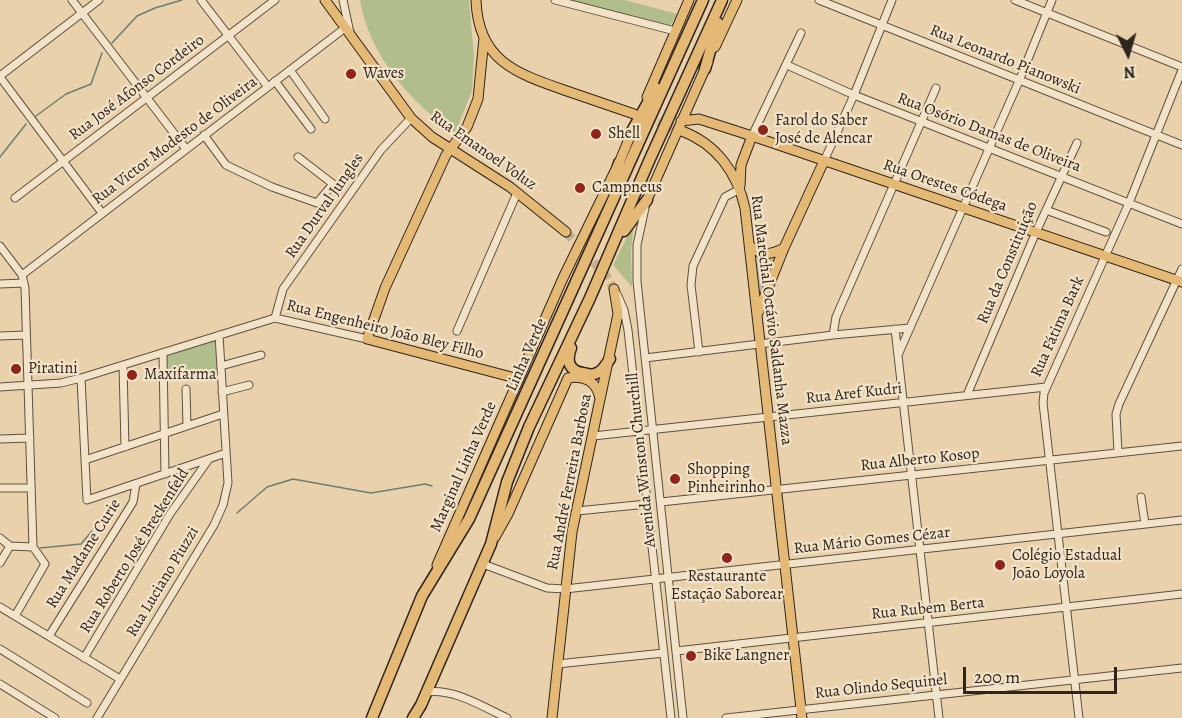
<!DOCTYPE html>
<html>
<head>
<meta charset="utf-8">
<style>
  body { margin:0 }
  #map { position:relative; width:1182px; height:718px; overflow:hidden; background:#e9d2ab; font-family:Alegreya,serif }
  canvas { display:block }
  .north { position:absolute; left:1098px; top:24px; width:60px; height:60px; -webkit-text-stroke:4px #f1e2c8; paint-order:stroke; rotate:175deg; font-size:16px; font-weight:700; line-height:24px; text-align:center; color:#30241b }
  .north::after { content:''; display:block; margin:auto; width:21px; height:27px; background:#30241b; clip-path:polygon(50% 0,100% 100%,50% 72%,0 100%) }
  .scale { position:absolute; left:963px; top:667px; width:154px; height:27px; box-sizing:border-box; border:3px solid #30241b; border-top:0; padding-left:8px; font-size:18px; line-height:21px; white-space:nowrap; color:#30241b; -webkit-text-stroke:4px #f1e2c8; paint-order:stroke }
</style>
</head>
<body>
<div id="map">
<canvas width="1182" height="718"></canvas>
<div class="north">N</div>
<div class="scale">200 m</div>
</div>
<script>
const context = document.querySelector('canvas').getContext('2d');
context.lineJoin = 'round';
function fillPath(path, color) { context.fillStyle = color; context.fill(path, 'evenodd'); }
function trace(path, color, width, dash) { context.strokeStyle = color; context.lineWidth = width; context.lineCap = dash ? 'butt' : 'round'; context.setLineDash(dash || []); context.stroke(path); }
function drawText(font, color, halo, rows, align = 'center') {
  context.font = font + ' Alegreya,serif'; context.lineWidth = 4.5; context.setLineDash([]); context.textBaseline = 'middle'; context.strokeStyle = halo; context.fillStyle = color; for (const [text, x, y, turn = 0] of rows) {
    context.save(); context.translate(x, y); context.rotate((+turn || 0) * Math.PI / 180); context.textAlign = isNaN(turn) ? turn : align; if (halo) context.strokeText(text, 0, 0); context.fillText(text, 0, 0); context.restore();
  }
}
fillPath(new Path2D(`
  M360,0H469L474,56L472,91L455,133C412,105 368,53 360,0Z
  M564,0H625L677,14L670,26Z
  M634,223L631,252L632,287L613,265Z
  M753,255L766,259L777,258L760,298Z
  M215,341L218,377L166,380L165,355Z`), '#b2bd8c');
trace(new Path2D(`
  M112,43L137,16L155,8L182,0
  M36,116L66,94L91,84L102,53
  M0,157L26,124
  M237,513L267,487L293,479L371,493L425,484L432,486
  M40,548L81,544L92,531`), '#6e7c73', 1.5);
trace(new Path2D(`
  M645,118L682,131
  M566,232L607,277L614,289`), '#c4af8e', 9, [9, 4.5]);
const minor = new Path2D(`
  M72,0L186,149
  M201,0L268,87
  M343,0L350,33
  M555,0L675,31
  M819,0L1182,145
  M1015,0L1182,67
  M787,65L854,95L1182,224
  M290,70L325,119
  M0,76L99,0
  M0,77L102,213
  M275,81L311,129
  M204,135L226,165L272,187L317,203L333,184L298,157
  M752,136L801,33
  M824,161L854,95L892,0
  M15,198L275,0
  M645,208L637,245V281L683,718
  M1046,210L1106,232
  M0,246L22,275L25,288L33,547L45,564L15,616
  M22,275L345,28
  M0,284L24,283
  M617,294L624,310L628,330L671,718
  M275,318L283,289L381,150L411,118
  M895,329L939,718
  M457,331L517,193
  M833,335L836,317L936,88
  M0,336L26,335
  M699,352L691,285L693,266L725,197L740,189
  M163,353L165,474
  M898,355L1019,81L1052,0
  M645,358L833,335L910,328
  M123,365L125,447
  M221,366L261,355
  M81,378L87,500L226,453
  M0,387L61,383L81,378L275,318L367,339
  M186,389L187,426
  M222,392L249,385
  M967,395L1036,232L1077,143
  M593,436L1046,387
  M0,439L30,438
  M1118,452L1116,414L1119,404L1182,269
  M85,460L223,414
  M0,488H31
  M1141,497L1145,524
  M661,502L1182,446
  M577,511L647,504
  M0,538L10,546
  M0,563L10,546L33,547
  M483,564L547,588L565,589L1182,520
  M0,607L120,679
  M49,636L133,502L136,484
  M0,649L87,703
  M676,651L1182,594
  M84,658L170,514L209,459
  M557,664L664,653
  M0,684L55,718
  M426,692C454,688 483,707 507,718
  M97,718L214,525L223,505L228,483L219,335
  M726,718L1182,668
  M1079,718L1043,403L1044,393L1129,203L1182,70`);
const major = new Path2D(`
  M325,0L411,118L432,137L510,187L566,232
  M476,0C478,60 515,73 564,90C588,98 611,106 634,114
  M484,38L478,99L467,127L446,155L385,288L367,339L519,379
  M715,47L737,0
  M647,97L689,0
  M681,121L699,119L752,136L1182,282
  M682,131C716,144 737,172 745,208L802,718
  M740,186L741,165L752,136
  M647,200L708,62
  M750,246C762,256 771,255 784,248
  M758,313L784,248L824,161
  M495,537L508,514L568,378C584,375 597,381 600,399
  M437,565L563,278L619,163L633,129
  M552,718L572,532L618,314L614,289`);
const highway = new Path2D(`
  M705,69L718,23
  M631,133L656,88
  M612,188L619,163
  M624,231L647,200
  M571,348C566,361 569,371 583,373C588,374 592,376 597,373C603,371 606,364 610,359
  M372,718L422,596L469,519L703,0
  M413,718L421,705L491,544L507,482L529,427L590,298L649,161L722,0`);
trace(minor, '#5e503f', 9);
trace(major, '#30241b', 11);
trace(highway, '#30241b', 13);
trace(minor, '#f1e2c8', 7);
trace(major, '#e4b976', 9);
trace(highway, '#e4b976', 10);
for (const [x, y, r, color] of [
  [351,74,6,"#8f2418"],
  [763,130,6,"#8f2418"],
  [596,134,6,"#8f2418"],
  [580,188,6,"#8f2418"],
  [16,369,6,"#8f2418"],
  [132,375,6,"#8f2418"],
  [675,479,6,"#8f2418"],
  [727,558,6,"#8f2418"],
  [1000,565,6,"#8f2418"],
  [691,656,6,"#8f2418"]
]) { const dot = new Path2D(); dot.arc(x, y, r, 0, 2 * Math.PI); context.fillStyle = color; context.fill(dot); trace(dot, '#f1e2c8', 2); }
drawText('16px', '#30241b', '#f1e2c8', [
  ["Rua Leonardo Pianowski",1005,60,22],
  ["Rua José Afonso Cordeiro",137,88,-37],
  ["Rua Osório Damas de Oliveira",989,133,21],
  ["Rua Victor Modesto de Oliveira",175,141,-37],
  ["Rua Emanoel Voluz",483,151,35],
  ["Rua Orestes Códega",945,186,19],
  ["Rua Durval Jungles",325,206,-55],
  ["Rua da Constituição",1008,263,-67],
  ["Rua Marechal Octávio Saldanha Mazza",771,320,83],
  ["Rua Fátima Bark",1058,327,-66],
  ["Rua Engenheiro João Bley Filho",385,330,14],
  ["Linha Verde",527,355,-66],
  ["Rua Aref Kudri",854,394,-6],
  ["Avenida Winston Churchill",642,460,-96],
  ["Rua Alberto Kosop",920,460,-6],
  ["Marginal Linha Verde",464,467,-66],
  ["Rua André Ferreira Barbosa",570,482,-79],
  ["Rua Mário Gomes Cézar",872,541,-6],
  ["Rua Roberto José Breckenfeld",135,551,-58],
  ["Rua Madame Curie",84,554,-58],
  ["Rua Luciano Piuzzi",163,582,-59],
  ["Rua Rubem Berta",928,609,-6],
  ["Rua Olindo Sequinel",881,687,-6]
]);
drawText('16px', '#30241b', '#f1e2c8', [
  ["Waves",363,74],
  ["Farol do Saber",775,121],
  ["José de Alencar",775,139],
  ["Shell",608,134],
  ["Campneus",592,188],
  ["Piratini",28,369],
  ["Maxifarma",144,375],
  ["Shopping",687,470],
  ["Pinheirinho",687,488],
  ["Colégio Estadual",1012,556],
  ["João Loyola",1012,574],
  ["Restaurante",727,577,"center"],
  ["Estação Saborear",727,595,"center"],
  ["Bike Langner",703,656]
], 'left');
</script>
</body>
</html>
